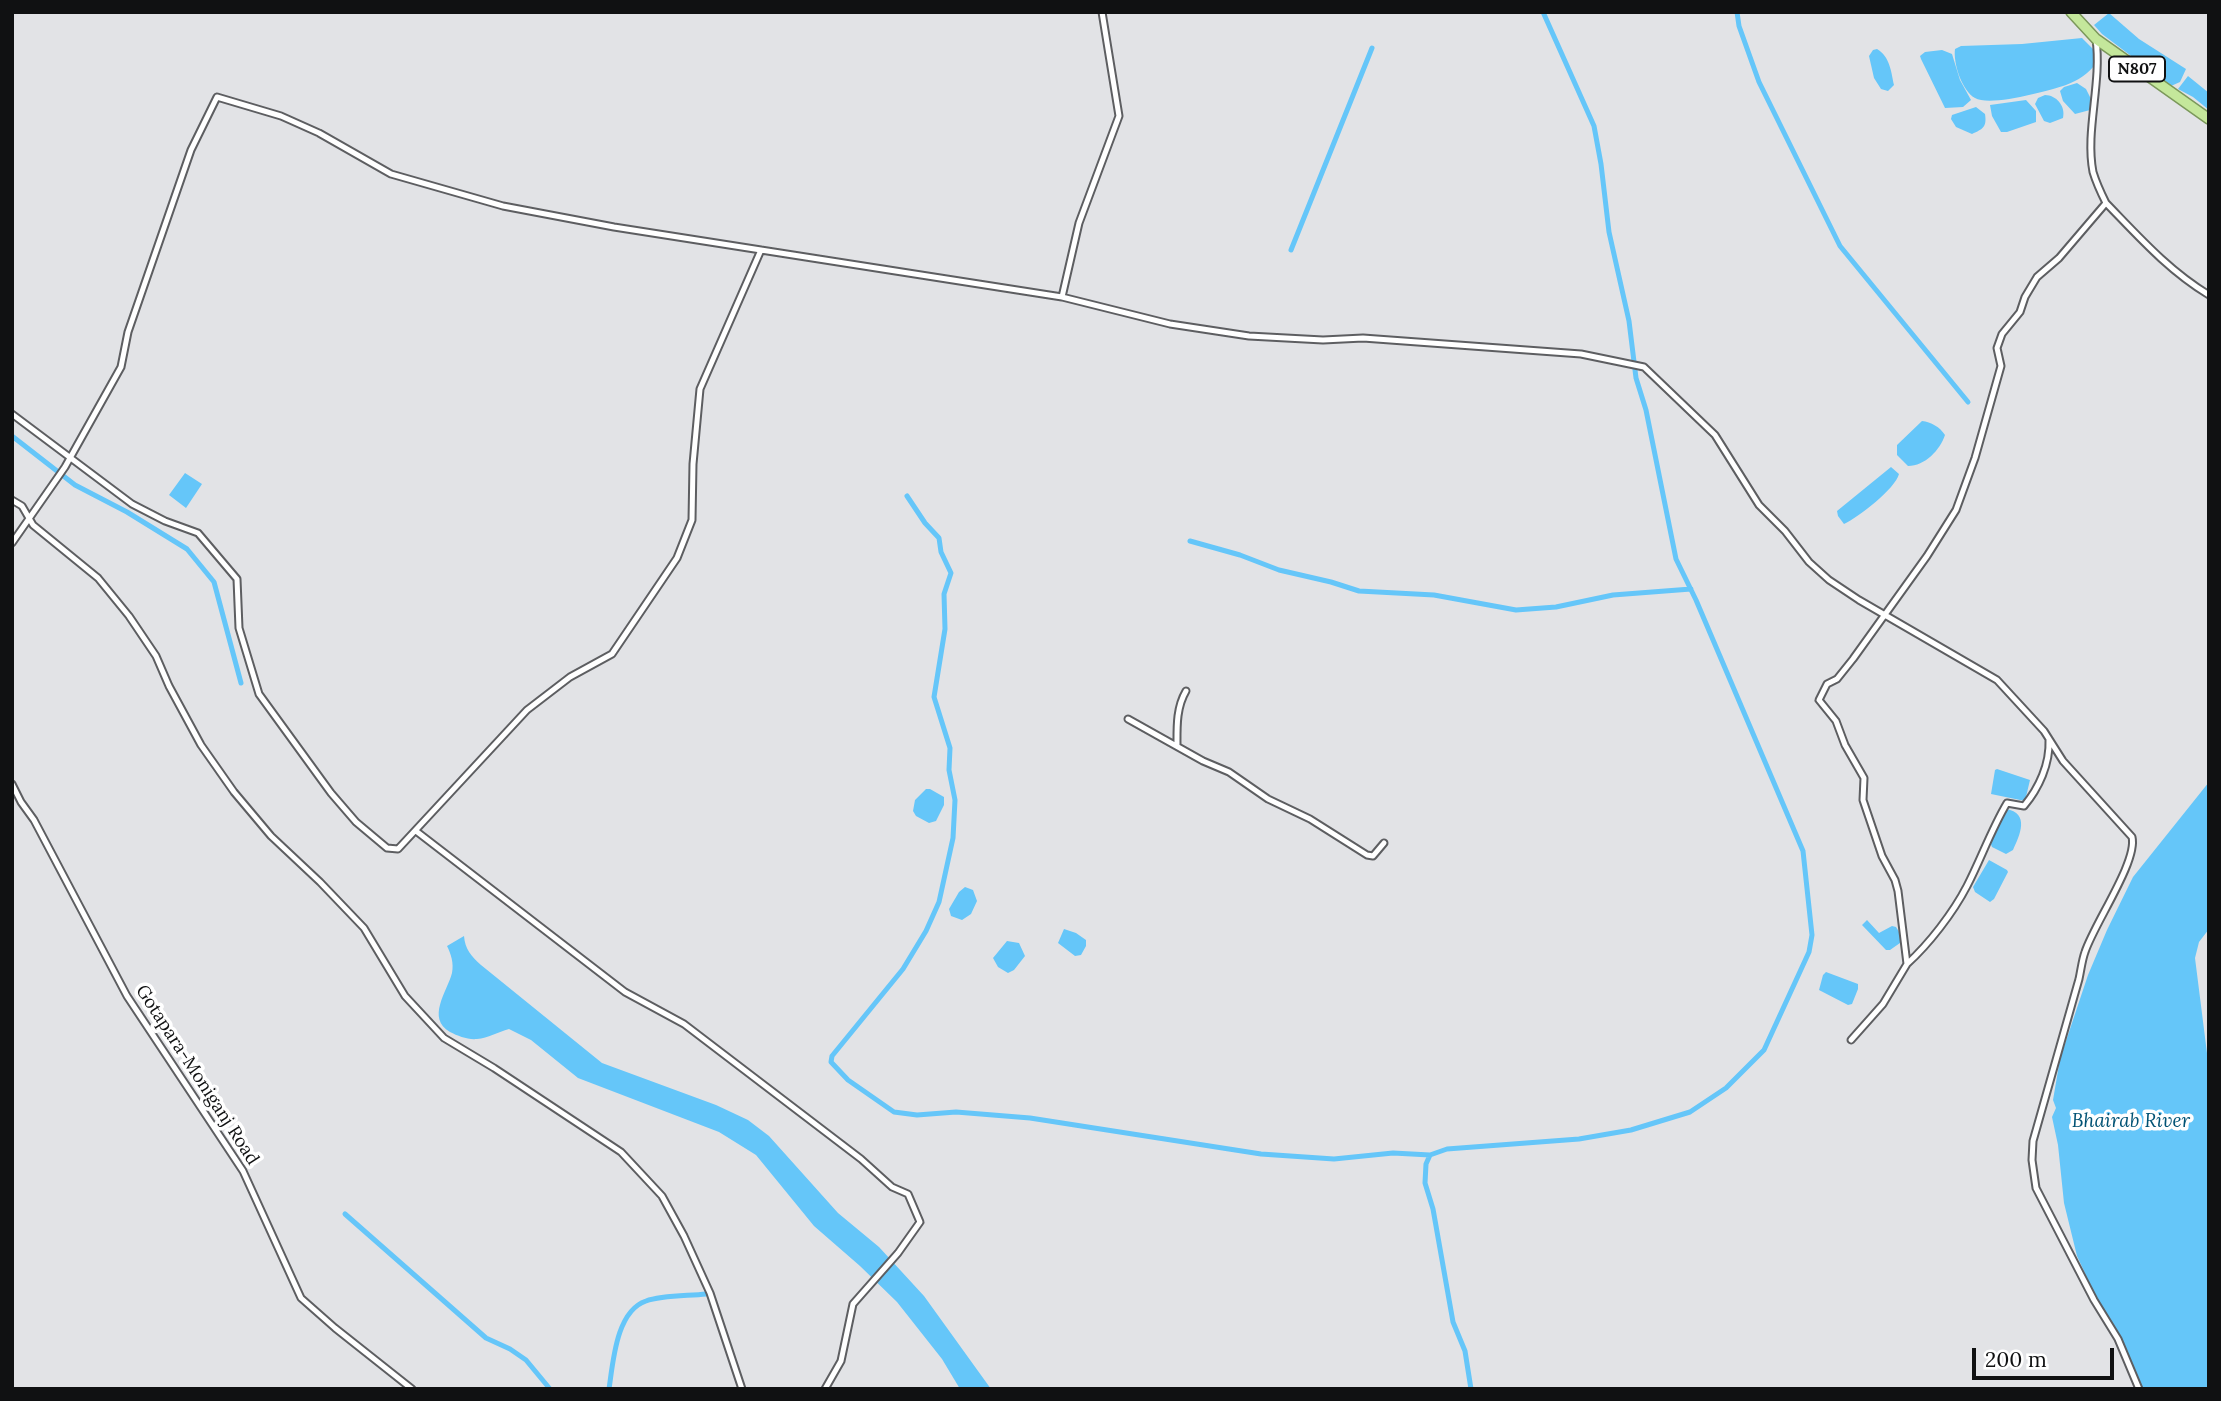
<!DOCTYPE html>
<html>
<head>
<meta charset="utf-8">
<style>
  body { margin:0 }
  #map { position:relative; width:2221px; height:1401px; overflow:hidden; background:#e2e3e6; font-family:Lora,serif }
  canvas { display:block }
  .frame { position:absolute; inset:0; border:14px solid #101112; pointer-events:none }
  .scale { position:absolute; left:1972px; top:1348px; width:142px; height:32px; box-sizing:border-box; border:4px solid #101112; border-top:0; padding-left:9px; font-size:21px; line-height:24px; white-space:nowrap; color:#101112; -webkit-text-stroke:5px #fff; paint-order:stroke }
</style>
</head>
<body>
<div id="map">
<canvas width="2221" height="1401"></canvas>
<div class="frame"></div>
<div class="scale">200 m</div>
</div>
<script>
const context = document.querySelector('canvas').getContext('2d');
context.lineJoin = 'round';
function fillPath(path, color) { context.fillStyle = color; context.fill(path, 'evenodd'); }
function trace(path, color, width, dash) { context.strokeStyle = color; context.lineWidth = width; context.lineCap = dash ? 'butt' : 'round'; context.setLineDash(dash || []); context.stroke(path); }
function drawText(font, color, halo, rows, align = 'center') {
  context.font = font + ' Lora,serif'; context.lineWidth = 7; context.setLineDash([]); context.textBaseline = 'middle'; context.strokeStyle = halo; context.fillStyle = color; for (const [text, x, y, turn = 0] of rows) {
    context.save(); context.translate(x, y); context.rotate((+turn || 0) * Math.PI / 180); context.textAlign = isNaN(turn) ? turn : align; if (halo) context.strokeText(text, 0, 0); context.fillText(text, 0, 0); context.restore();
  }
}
fillPath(new Path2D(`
  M2109,13L2139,39L2186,69L2180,82L2171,86L2102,34L2094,25Z
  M2082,38L2093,49L2096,63C2090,73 2077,81 2066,85C2048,91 1990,107 1975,98C1962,91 1953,63 1955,49L1961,46L2022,44Z
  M1877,49C1890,57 1891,71 1894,85L1888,91L1881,89L1874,78L1869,56L1873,50Z
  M1942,50L1952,54L1960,80L1971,100L1963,107L1945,108L1921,59L1920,56L1925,52Z
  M2188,76L2209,93V110L2193,97L2178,89Z
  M2077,83L2086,89L2094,105L2090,110L2075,114L2063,101L2060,91L2064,87Z
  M2045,95C2056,95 2066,106 2063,118L2050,123L2044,121L2035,104L2038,98Z
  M2026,100L2036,111V122L2007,132H2001L1992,116L1990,105Z
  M1976,107L1985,114C1987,127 1983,129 1972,134L1956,127L1951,119L1952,115Z
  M1922,421C1931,422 1940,427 1945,435C1940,450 1925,466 1908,466L1897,455V445Z
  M1891,467L1899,474C1895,489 1859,517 1844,524L1838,516L1837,511Z
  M185,473L202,484L186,508L169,495Z
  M1997,769L2030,780L2025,801L1991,794L1995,770Z
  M2209,782V929L2199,942L2195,958L2209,1069V1389H2143L2124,1347L2096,1297L2077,1256L2064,1203L2058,1145L2052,1117L2056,1108L2053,1100L2060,1059L2088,975L2107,930L2133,877Z
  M926,789H930L944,797V805L936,821L929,823L916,816L913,811L915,800Z
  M2006,809C2030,813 2020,835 2013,850L2006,854L1992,847L1990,842Z
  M1989,860L2007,870L2008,872L1994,899L1990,902L1975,892L1973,887Z
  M965,887L973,890L977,901L971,914L962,920L951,916L949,909L959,892Z
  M1867,920L1879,933L1892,926L1896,927L1901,935L1900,943L1890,950H1886L1862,925Z
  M1064,929L1076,933L1086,940V946L1081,955L1075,956L1058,943Z
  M464,936C465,949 471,956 481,965L602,1063L716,1105L748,1120L769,1136L838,1213L879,1247L924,1296L991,1389H960L942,1359L897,1302L860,1266L814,1226L756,1155L719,1132L578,1078L531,1040L509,1029C498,1032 488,1038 477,1039C468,1040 458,1036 450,1032C426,1018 447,992 452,973C454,963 451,954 447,946Z
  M1007,941L1019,943L1025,956L1014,970L1008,973L998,967L993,958Z
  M1826,972L1858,984V989L1852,1004L1848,1005L1819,990L1823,975Z`), '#65c6f9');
trace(new Path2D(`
  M1737,12L1739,26L1759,82L1840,246L1968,402
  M1291,250L1372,48
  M12,436L75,485L127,512L187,549L214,582L241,683
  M907,496L925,523L939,538L941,552L951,573L944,594L945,629L934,697L950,748L949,770L955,800L953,838L939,902L926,931L903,969L832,1056L831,1062L848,1080L894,1112L917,1115L956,1112L1030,1118L1261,1154L1334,1159L1393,1153L1430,1155
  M1190,541L1240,555L1279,570L1331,582L1359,591L1434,595L1516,610L1556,607L1613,595L1691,589
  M345,1214L486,1338L510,1349L526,1360L550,1389
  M609,1389C613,1363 616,1311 646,1301C662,1295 688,1296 706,1294
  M1471,1389L1465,1351L1453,1322L1433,1209L1425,1183L1426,1164L1430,1155L1447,1149L1579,1139L1631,1130L1690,1112L1726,1088L1764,1050L1809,952L1812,935L1803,851L1696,600L1676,559L1646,410L1636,378L1629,321L1609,232L1601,164L1594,126L1543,12`), '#65c6f9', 5);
const minor = new Path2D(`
  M2096,39C2102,83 2085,131 2093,172C2096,182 2101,193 2106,203C2139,237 2168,270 2209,295
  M1062,297L1079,223L1119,116L1102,12
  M12,414L132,504L165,521L198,533L237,579L239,628L259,694L331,793L356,822L387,848L398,849L527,710L570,677L612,654L677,558L692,520L693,464L700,389L761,250L1062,297L1170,324L1249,336L1323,340L1363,338L1581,354L1644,367L1715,435L1759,505L1785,531L1809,562L1829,580L1859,600L1997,680L2044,731L2063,761L2132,837C2138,861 2094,924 2085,952C2082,960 2081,970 2079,979L2033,1141L2032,1160L2036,1188L2094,1300L2118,1339L2139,1389
  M12,500L22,506L33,525L98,578L129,616L156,656L169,686L201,745L234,792L271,836L320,882L364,928L405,996L444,1038L494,1068L621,1152L662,1196L684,1236L710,1293L742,1389
  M12,543L65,467L121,367L128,332L191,150L217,97L281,116L319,133L391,174L503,206L614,227L761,250
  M1128,719L1203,761L1229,772L1268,799L1310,819L1367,855L1373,856L1384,843
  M1177,746C1177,728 1176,708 1186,691
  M12,784L21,802L34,820L127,996L243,1171L301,1298L335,1328L412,1389
  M416,831L625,992L684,1024L861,1159L892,1187L908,1194L920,1222L898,1253L853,1304L841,1361L825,1389
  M1907,964C1929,944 1953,913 1967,886C1981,859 1991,830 2007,803L2024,806C2039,788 2050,764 2049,740
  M1851,1040L1883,1004L1907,964L1898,891L1895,880L1882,856L1863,800L1864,778L1845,745L1836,721L1819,700L1827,684L1837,679L1853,659L1927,556L1956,510L1975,458L2001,366L1997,348L2002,334L2020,312L2025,297L2037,277L2059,258L2106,203`);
const trunk = new Path2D(`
  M2071,12L2096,39L2209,119`);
trace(minor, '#5d5e61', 9);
trace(trunk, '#7b985b', 12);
trace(minor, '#fff', 5);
trace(trunk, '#c4e79b', 9);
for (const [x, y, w] of [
  [2137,69,56]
]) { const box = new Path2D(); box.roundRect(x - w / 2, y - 12.5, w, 25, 5); context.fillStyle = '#fff'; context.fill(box); trace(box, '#101112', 2); }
drawText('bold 16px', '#101112', null, [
  ["N807",2137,69]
]);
drawText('18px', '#101112', '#fff', [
  ["Gotapara-Moniganj Road",197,1075,57]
]);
drawText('italic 19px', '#005274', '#fff', [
  ["Bhairab River",2131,1122]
]);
</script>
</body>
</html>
